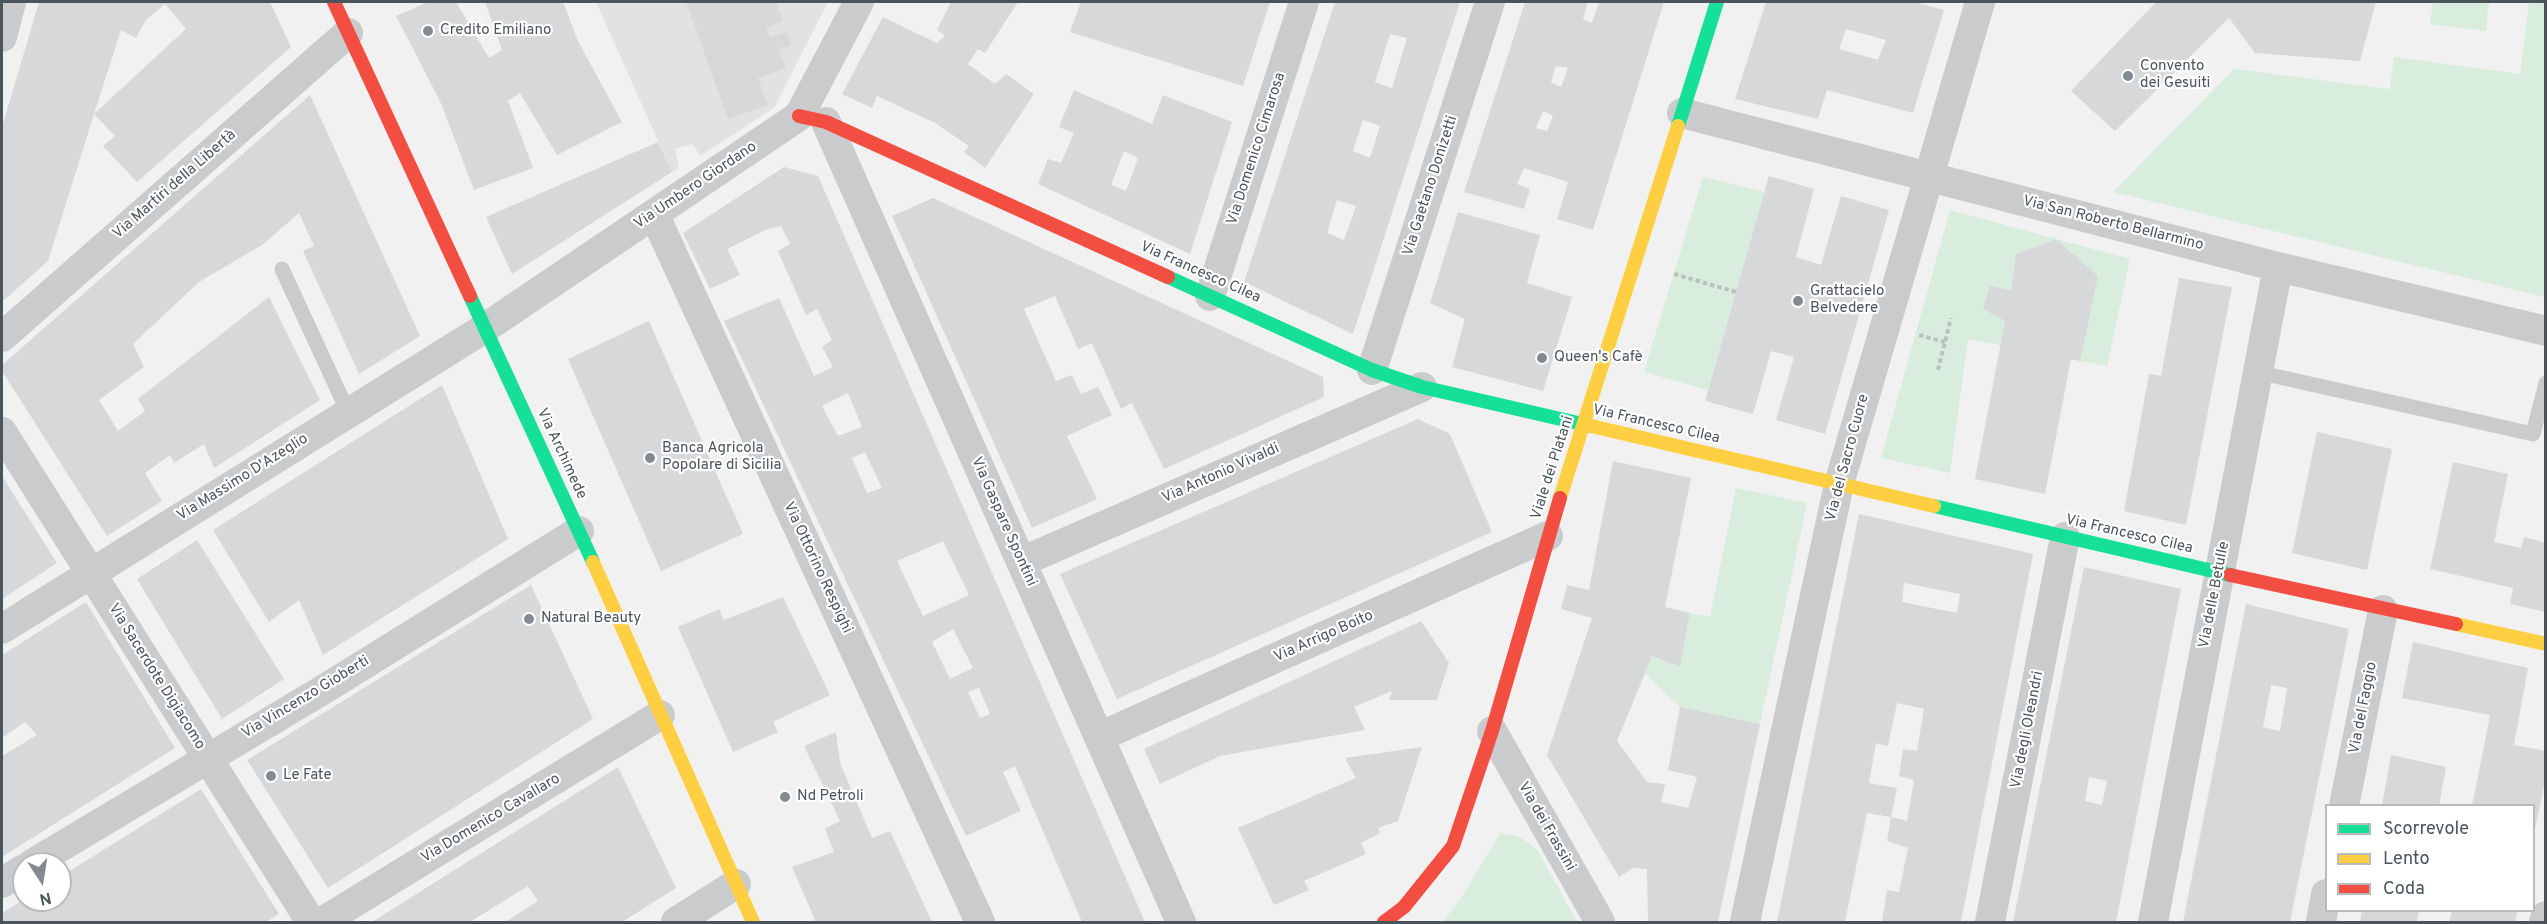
<!DOCTYPE html>
<html>
<head>
<meta charset="utf-8">
<style>
  body { margin:0 }
  #map { position:relative; width:2547px; height:924px; overflow:hidden; background:#f1f1f1; font-family:Overpass,sans-serif }
  canvas { display:block }
  .frame { position:absolute; inset:0; border:3px solid #4a545b; pointer-events:none }
  .legend { position:absolute; left:2325px; top:804px; width:210px; height:108px; box-sizing:border-box; background:#fff; border:2px solid #b7bbbd; margin:0; padding:8px 10px; list-style:none; font-size:18px; color:#4a545b }
  .legend li { display:flex; align-items:center; gap:12px; height:30px }
  .legend b { width:30px; border:2px solid #b7bbbd }
  .north { position:absolute; left:12px; top:852px; width:60px; height:60px; box-sizing:border-box; background:#fff; border:2px solid #b7bbbd; border-radius:50%; rotate:168deg; font-size:16px; font-weight:700; line-height:24px; text-align:center; color:#4a545b }
  .north::after { content:''; display:block; margin:auto; width:21px; height:27px; background:#848b90; clip-path:polygon(50% 0,100% 100%,50% 72%,0 100%) }
</style>
</head>
<body>
<div id="map">
<canvas width="2547" height="924"></canvas>
<div class="frame"></div>
<ul class="legend">
<li><b style="height:8px;background:#16e098"></b>Scorrevole</li>
<li><b style="height:8px;background:#ffcf43"></b>Lento</li>
<li><b style="height:8px;background:#f24e42"></b>Coda</li>
</ul>
<div class="north">N</div>
</div>
<script>
const context = document.querySelector('canvas').getContext('2d');
context.lineJoin = 'round';
function fillPath(path, color) { context.fillStyle = color; context.fill(path, 'evenodd'); }
function trace(path, color, width, dash) { context.strokeStyle = color; context.lineWidth = width; context.lineCap = dash ? 'butt' : 'round'; context.setLineDash(dash || []); context.stroke(path); }
function drawText(font, color, halo, rows, align = 'center') {
  context.font = font + ' Overpass,sans-serif'; context.lineWidth = 4.5; context.setLineDash([]); context.textBaseline = 'middle'; context.strokeStyle = halo; context.fillStyle = color; for (const [text, x, y, turn = 0] of rows) {
    context.save(); context.translate(x, y); context.rotate((+turn || 0) * Math.PI / 180); context.textAlign = isNaN(turn) ? turn : align; if (halo) context.strokeText(text, 0, 0); context.fillText(text, 0, 0); context.restore();
  }
}
fillPath(new Path2D(`
  M596,2H828L774,108L700,156L693,144L675,149L679,168L672,172Z`), '#e3e2e2');
fillPath(new Path2D(`
  M2433,2H2489L2486,31L2430,24Z
  M2529,2H2545V297L2113,192L2234,69L2390,89L2394,57L2520,74Z
  M1703,177L1765,192L1708,390L1644,372Z
  M1950,210L2130,259L2107,366L2080,361L2097,276L2056,239L2016,254L2011,290L1983,308L2005,321L2000,345L1968,339L1950,473L1881,458Z
  M1736,488L1807,503L1760,724L1680,707L1645,673L1652,656L1680,667L1690,613L1710,617Z
  M1500,833L1518,836L1537,849L1577,922H1443L1465,892Z`), '#d8edde');
fillPath(new Path2D(`
  M39,2H270L291,47L137,182L103,146L115,136L94,114L186,29L165,4L146,20L136,38L121,30L94,114L48,261L2,302V127Z
  M428,2H456L489,58L502,50L485,2H563L578,41L622,122L557,155L520,93L508,101L533,168L474,190L440,101L396,16Z
  M686,2H776L783,21L766,28L770,37L787,32L791,45L779,49L786,68L758,78L768,105L728,119Z
  M951,2H1018L985,53L978,49L968,64L995,84L1006,74L1034,94L985,168L964,152L969,146L935,123L877,96L872,108L842,94L883,17L937,43L945,36L937,30Z
  M1081,2H1270L1243,86L1070,32Z
  M1335,2H1460L1353,334L1244,282ZM1390,34L1407,38L1392,88L1375,82ZM1363,120L1380,126L1370,158L1353,151ZM1337,200L1356,206L1344,240L1327,233Z
  M1525,2H1588L1583,19L1592,23L1599,2H1664L1593,230L1557,219L1568,182L1524,168L1517,184L1530,189L1524,209L1464,192ZM1556,66L1568,68L1561,87L1551,82ZM1543,111L1553,116L1547,131L1536,128Z
  M1766,2H1915L1944,10L1913,113L1827,90L1818,119L1735,99ZM1846,29L1886,40L1878,60L1839,49Z
  M2156,2H2376L2360,61L2255,53L2229,18L2115,131L2071,91Z
  M1074,90L1152,124L1163,95L1232,122L1190,254L1038,184L1048,159L1061,163L1074,133L1059,127ZM1124,151L1138,158L1126,191L1111,185Z
  M310,95L420,336L359,374L303,251L314,246L299,213L262,245L199,282L133,344L144,367L99,400L118,431L145,411L138,399L269,297L320,400L214,468L204,444L174,463L170,455L145,473L162,501L107,536L2,371V365Z
  M658,142L672,172L512,274L486,217Z
  M784,167L818,176L1145,922H1082L1015,766L1003,772L1021,811L966,836L724,321L779,298L814,376L833,367L822,347L832,340L817,309L806,315L778,251L790,244L781,226L765,230L727,249L740,275L710,289L683,233ZM848,393L862,427L838,436L822,406ZM865,452L882,488L867,493L852,458ZM943,541L969,595L923,616L897,561ZM953,629L973,668L950,679L932,642ZM979,688L990,714L980,718L968,692Z
  M1769,176L1814,189L1796,257L1821,265L1841,196L1889,210L1825,434L1776,420L1794,357L1771,351L1753,414L1705,401Z
  M933,198L1323,377L1324,397L1164,469L1132,403L1121,409L1092,343L1078,349L1055,296L1024,309L1056,381L1072,375L1081,394L1098,387L1112,415L1067,436L1097,499L1032,528L892,216Z
  M1458,212L1540,235L1527,283L1572,297L1543,391L1452,367L1465,319L1430,303Z
  M2056,239L2098,276L2080,361L2071,359L2045,494L1975,479L2005,321L1983,309L1990,286L2011,290L2016,254Z
  M2179,278L2232,287L2186,525L2124,511L2149,374L2161,376Z
  M649,321L743,534L661,571L568,359Z
  M442,385L508,539L323,655L299,600L269,622L213,530Z
  M1418,419L1450,434L1492,532L1117,699L1060,574Z
  M2317,432L2392,449L2367,570L2292,553Z
  M1613,461L1691,478L1665,607L1690,613L1680,667L1652,656L1617,741L1647,782L1665,784L1661,802L1688,808L1697,777L1668,770L1680,707L1760,724L1718,922H1648L1647,869L1633,868L1619,877L1547,755L1592,618L1561,609L1567,585L1589,590Z
  M2453,462L2508,474L2494,542L2521,548L2524,537L2546,543V612L2510,604L2513,588L2430,569Z
  M2,476L57,563L2,599Z
  M1859,514L2033,554L1961,922H1882L1887,890L1899,892L1908,848L1887,841L1891,817L1867,813L1845,922H1777ZM1904,583L1960,594L1957,613L1902,602ZM1897,703L1924,709L1917,751L1903,749L1899,776L1914,780L1907,821L1891,817L1897,788L1869,783L1876,743L1888,746Z
  M197,540L284,679L222,719L137,579Z
  M2084,567L2181,589L2116,922H2013ZM2089,777L2107,781L2102,805L2085,801Z
  M531,585L593,719L328,888L247,760Z
  M783,597L830,695L773,722L778,732L733,752L678,627L719,609L724,620Z
  M86,602L175,748L2,857V756L37,735L25,722L2,738V655Z
  M2246,604L2349,629L2290,922H2183ZM2271,685L2287,688L2280,731L2263,727Z
  M1421,621L1449,663L1437,700H1389L1392,691L1354,707L1365,730L1220,756L1160,784L1144,749Z
  M2413,642L2528,668L2514,745L2546,751V776L2535,829L2534,806H2472L2490,715L2402,698Z
  M836,732L840,763L872,838L890,831L932,922H816L792,867L834,852L825,829L840,821L804,746Z
  M1422,747L1398,821L1378,828L1380,833L1361,843L1366,854L1304,881L1309,890L1274,905L1238,828L1356,778L1345,758Z
  M2391,755L2446,767L2439,806H2382Z
  M618,767L676,888L622,922H505L538,901L528,886L470,922H372Z
  M201,789L279,914L266,922H2V913L23,900H60V877Z
  M2362,910H2419L2417,922H2360Z
  M2452,910H2518L2515,922H2449Z`), '#d7d8da');
trace(new Path2D(`
  M1674,274L1736,292
  M1919,335L1945,342
  M1938,370L1951,318`), '#b9c2bf', 4, [4.5, 3]);
trace(new Path2D(`
  M282,269L348,412
  M2257,372L2533,434L2546,383`), '#c9cbcc', 15);
trace(new Path2D(`
  M2,37L11,2
  M1682,113L2278,267L2546,331
  M826,122L1181,922
  M654,214L980,922
  M1210,296L1304,2
  M2,337L348,33
  M1372,370L1490,2
  M2,432L311,922
  M1021,562L1422,387
  M2,629L485,328L799,116L859,2
  M1492,731L1600,922
  M1099,737L1548,536
  M2344,806L2383,610
  M32,864L326,688L579,531
  M2,883L24,869
  M322,922L660,715
  M676,922L736,884
  M1745,922L1839,484L1980,2
  M1990,922L2065,537
  M2153,922L2278,267
  M2321,922L2326,894
  M2544,922L2546,916`), '#c9cbcc', 30);
trace(new Path2D(`
  M1678,126L1717,2
  M1168,277L1372,370L1422,387L1591,426
  M470,296L593,562
  M1934,506L2230,575`), '#16e098', 14);
trace(new Path2D(`
  M1591,426L1934,506
  M1560,498L1678,126
  M593,562L753,922
  M2456,624L2546,644`), '#ffcf43', 14);
trace(new Path2D(`
  M334,2L470,296
  M799,116L826,122L1168,277
  M2230,575L2456,624
  M1384,922L1404,907L1453,846L1492,731L1560,498`), '#f24e42', 14);
for (const [x, y, r, color] of [
  [428,31,6,"#848b90"],
  [2128,76,6,"#848b90"],
  [1798,301,6,"#848b90"],
  [1542,358,6,"#848b90"],
  [650,458,6,"#848b90"],
  [529,619,6,"#848b90"],
  [271,776,6,"#848b90"],
  [785,797,6,"#848b90"]
]) { const dot = new Path2D(); dot.arc(x, y, r, 0, 2 * Math.PI); context.fillStyle = color; context.fill(dot); trace(dot, '#fff', 2); }
drawText('15px', '#4a545b', '#fff', [
  ["Credito Emiliano",440,31],
  ["Convento",2140,67],
  ["dei Gesuiti",2140,84],
  ["Grattacielo",1810,292],
  ["Belvedere",1810,309],
  ["Queen's Cafè",1554,358],
  ["Banca Agricola",662,449],
  ["Popolare di Sicilia",662,466],
  ["Natural Beauty",541,619],
  ["Le Fate",283,776],
  ["Nd Petroli",797,797]
], 'left');
drawText('15px', '#4a545b', '#fff', [
  ["Via Domenico Cimarosa",1257,149,-72],
  ["Via Martiri della Libertà",175,185,-41],
  ["Via Umbero Giordano",696,186,-34],
  ["Via Gaetano Donizetti",1431,186,-72],
  ["Via San Roberto Bellarmino",2113,224,14],
  ["Via Francesco Cilea",1200,273,24],
  ["Via Francesco Cilea",1656,425,13],
  ["Via Archimede",561,454,65],
  ["Via del Sacro Cuore",1848,458,-75],
  ["Viale dei Platani",1553,468,-72],
  ["Via Antonio Vivaldi",1221,474,-24],
  ["Via Massimo D'Azeglio",243,478,-32],
  ["Via Gaspare Spontini",1003,522,66],
  ["Via Francesco Cilea",2129,535,13],
  ["Via Ottorino Respighi",817,568,65],
  ["Via delle Betulle",2215,595,-79],
  ["Via Arrigo Boito",1324,637,-24],
  ["Via Sacerdote Digiacomo",156,677,58],
  ["Via Vincenzo Gioberti",306,698,-31],
  ["Via del Faggio",2364,708,-79],
  ["Via degli Oleandri",2028,730,-79],
  ["Via Domenico Cavallaro",491,819,-31],
  ["Via dei Frassini",1546,827,60]
]);
</script>
</body>
</html>
